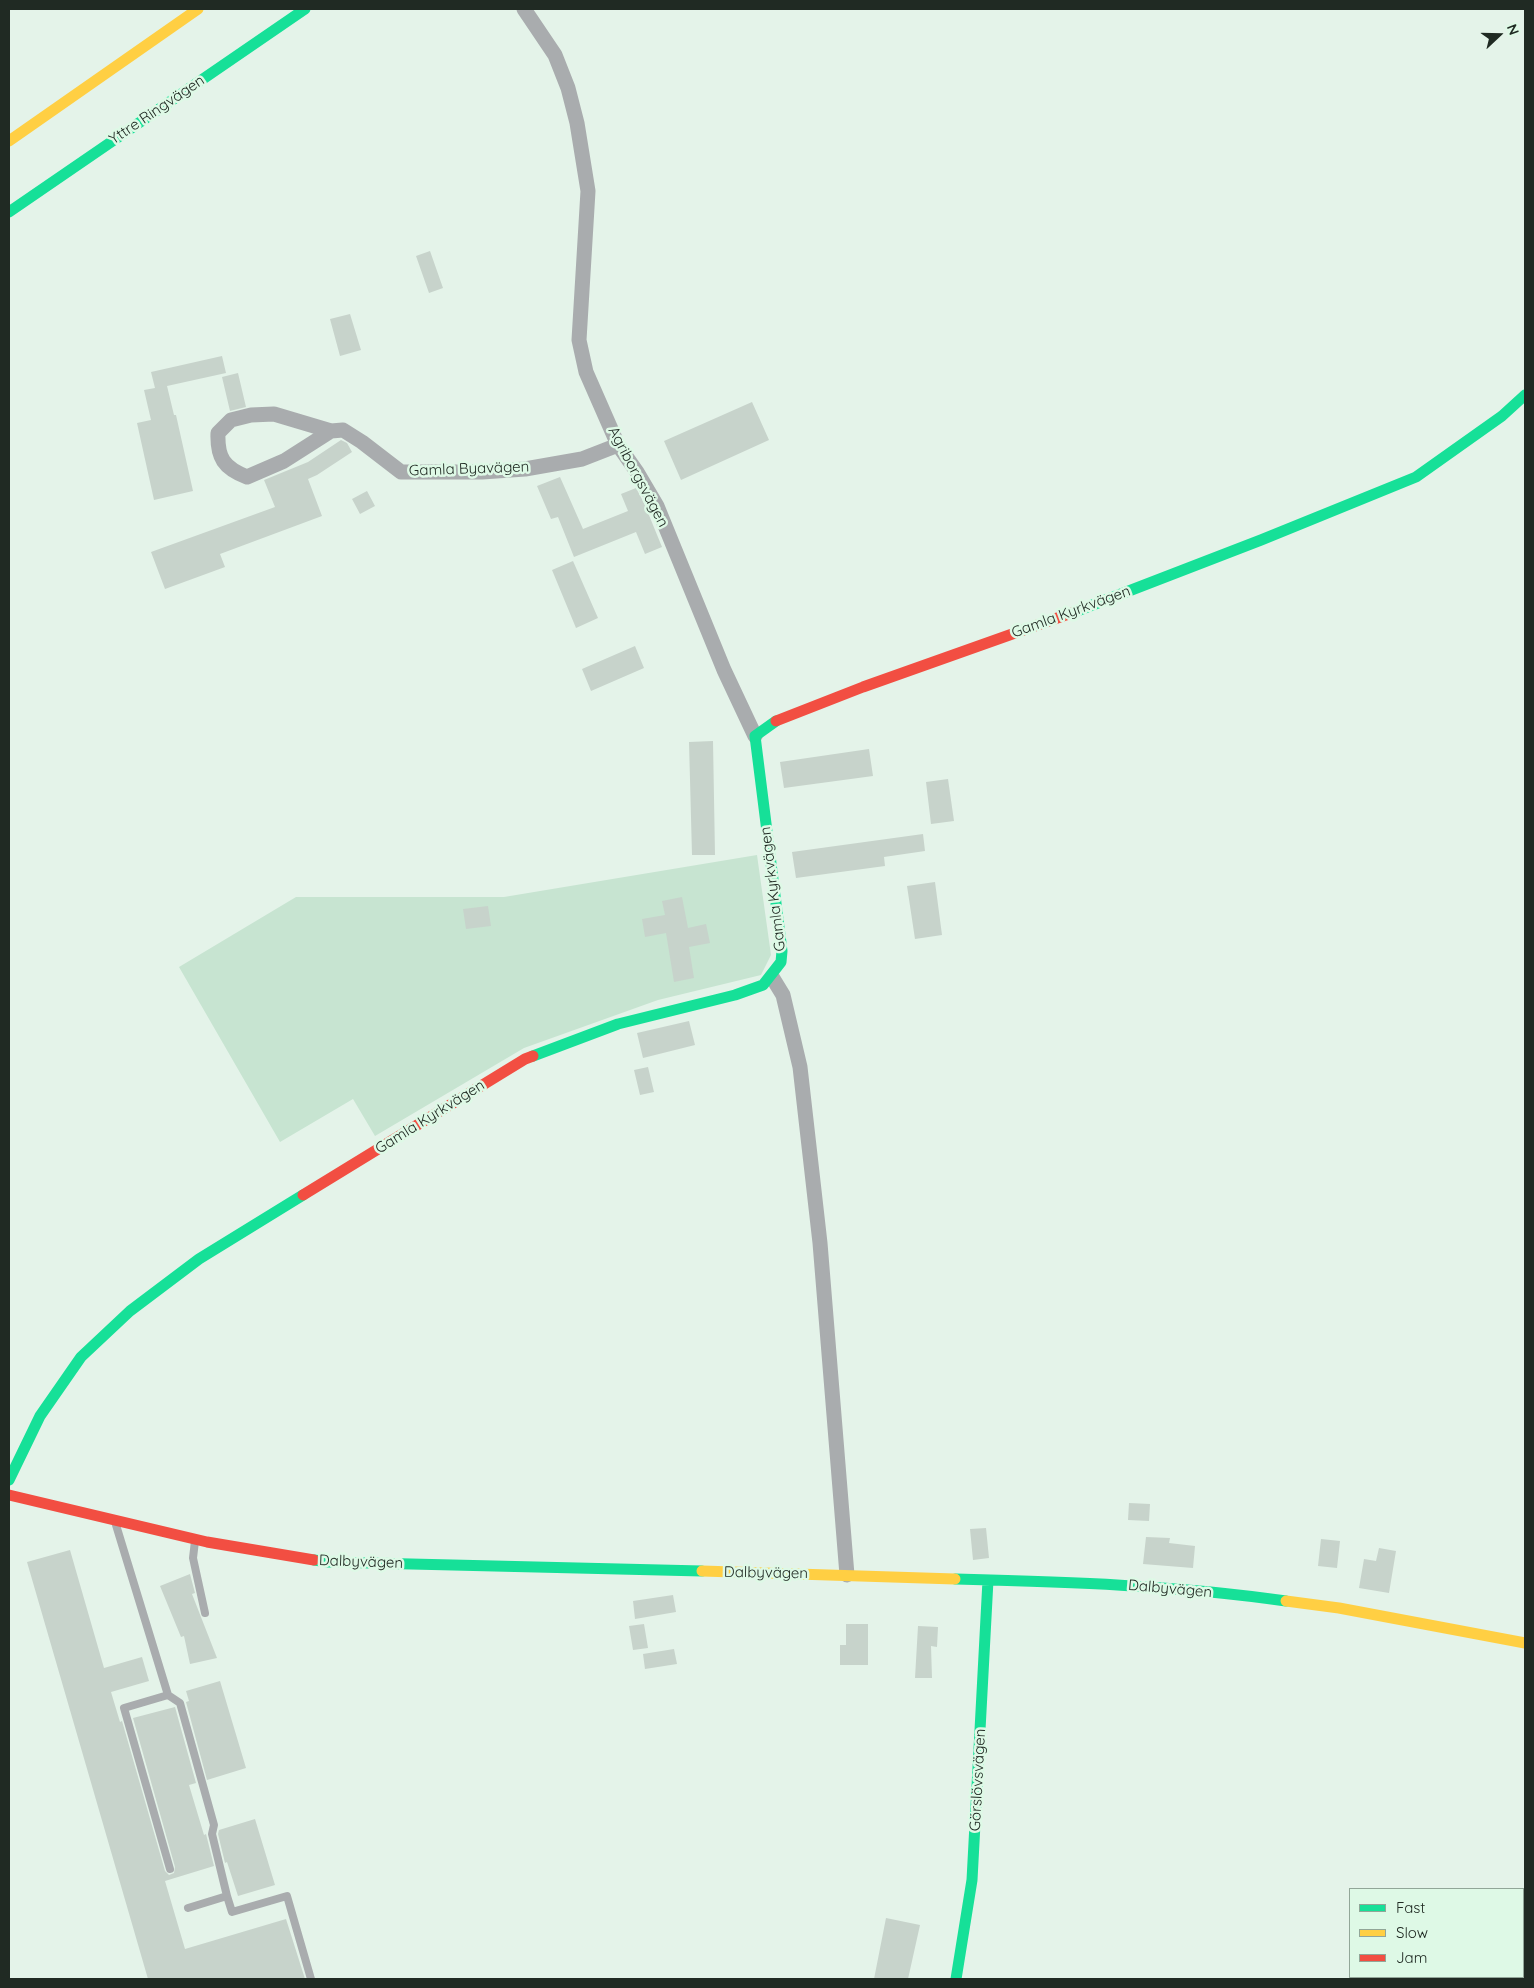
<!DOCTYPE html>
<html>
<head>
<meta charset="utf-8">
<style>
  body { margin:0 }
  #map { position:relative; width:1534px; height:1988px; overflow:hidden; background:#e4f3e9; font-family:Quicksand,sans-serif }
  canvas { display:block }
  .frame { position:absolute; inset:0; border:10px solid #202a23; pointer-events:none }
  .legend { position:absolute; left:1349px; top:1888px; width:175px; height:90px; box-sizing:border-box; background:#def9e6; border:1px solid #92a698; margin:0; padding:6px 9px; list-style:none; font-size:15px; color:#202a23 }
  .legend li { display:flex; align-items:center; gap:10px; height:25px }
  .legend b { width:25px; border:1px solid #92a698 }
  .north { position:absolute; left:1474px; top:10px; width:50px; height:50px; -webkit-text-stroke:4px #def9e6; paint-order:stroke; rotate:69deg; font-size:14px; font-weight:700; line-height:20px; text-align:center; color:#202a23 }
  .north::after { content:''; display:block; margin:auto; width:18px; height:22px; background:#202a23; clip-path:polygon(50% 0,100% 100%,50% 72%,0 100%) }
</style>
</head>
<body>
<div id="map">
<canvas width="1534" height="1988"></canvas>
<div class="frame"></div>
<ul class="legend">
<li><b style="height:6px;background:#16e098"></b>Fast</li>
<li><b style="height:6px;background:#ffcf43"></b>Slow</li>
<li><b style="height:6px;background:#f24e42"></b>Jam</li>
</ul>
<div class="north">N</div>
</div>
<script>
const context = document.querySelector('canvas').getContext('2d');
context.lineJoin = 'round';
function fillPath(path, color) { context.fillStyle = color; context.fill(path, 'evenodd'); }
function trace(path, color, width, dash) { context.strokeStyle = color; context.lineWidth = width; context.lineCap = dash ? 'butt' : 'round'; context.setLineDash(dash || []); context.stroke(path); }
function drawText(font, color, halo, rows, align = 'center') {
  context.font = font + ' Quicksand,sans-serif'; context.lineWidth = 5; context.setLineDash([]); context.textBaseline = 'middle'; context.strokeStyle = halo; context.fillStyle = color; for (const [text, x, y, turn = 0] of rows) {
    context.save(); context.translate(x, y); context.rotate((+turn || 0) * Math.PI / 180); context.textAlign = isNaN(turn) ? turn : align; if (halo) context.strokeText(text, 0, 0); context.fillText(text, 0, 0); context.restore();
  }
}
fillPath(new Path2D(`
  M757,855L771,955L761,975L658,1000L524,1048L375,1136L353,1099L280,1142L179,967L296,897H504Z`), '#c7e4d1');
fillPath(new Path2D(`
  M430,251L443,288L429,293L416,256Z
  M350,314L361,350L340,356L330,319Z
  M222,356L226,373L167,386L174,415H176L193,491L154,500L137,423L151,420L144,390L155,388L151,372Z
  M238,373L246,407L230,411L222,377Z
  M752,402L769,440L681,480L664,441Z
  M341,440L347,443L352,452L317,475L308,479L322,516L220,554L225,567L165,589L151,552L275,507L264,480L308,462Z
  M560,477L583,529L628,511L621,494L636,488L644,503L662,547L645,554L636,532L574,557L558,517L551,519L537,486Z
  M367,491L375,506L360,514L352,499Z
  M573,561L598,618L576,628L552,570Z
  M635,646L644,668L591,691L582,669Z
  M713,741L715,855H692L689,742Z
  M869,749L873,776L784,788L780,762Z
  M948,779L954,821L931,824L926,782Z
  M923,834L925,851L884,857L885,866L796,878L792,852Z
  M935,882L942,935L915,939L907,886Z
  M682,897L688,928L706,924L710,943L689,947L694,978L674,982L666,933L645,937L642,919L665,915L662,901Z
  M488,906L491,926L466,929L463,909Z
  M689,1021L695,1045L643,1058L637,1033Z
  M648,1067L654,1092L640,1095L634,1070Z
  M1129,1503L1150,1504L1149,1521L1128,1520Z
  M986,1528L989,1558L973,1560L970,1529Z
  M1146,1537L1170,1538L1169,1543L1195,1546L1193,1568L1143,1564Z
  M1321,1539L1340,1541L1337,1568L1318,1566Z
  M1379,1548L1396,1551L1389,1593L1359,1588L1364,1559L1376,1561Z
  M70,1550L104,1668L142,1657L149,1681L111,1692L120,1722L122,1721L165,1871L169,1875L174,1873L175,1867L133,1718L175,1707L196,1783L189,1785L204,1835L206,1834L214,1866L165,1881L185,1949L286,1919L305,1979H148L27,1562Z
  M190,1574L195,1593L192,1594L217,1658L190,1664L184,1636L181,1637L160,1586Z
  M673,1595L676,1612L635,1619L633,1601Z
  M644,1624L648,1648L633,1650L629,1626Z
  M846,1624H868V1665H840V1645H846Z
  M918,1626L938,1627L937,1647L931,1646L932,1678H915Z
  M674,1649L677,1664L645,1669L643,1654Z
  M220,1681L246,1768L207,1780L186,1702L189,1701L186,1691Z
  M255,1819L275,1885L238,1896L227,1862L225,1863L218,1834L219,1830Z
  M886,1918L920,1925L908,1979H874Z`), '#c7d3cb');
trace(new Path2D(`
  M116,1525L168,1695L180,1703L214,1825L212,1834L227,1896L188,1908
  M195,1541L193,1558L205,1613
  M168,1695L124,1708L170,1869
  M227,1896L232,1912L287,1896L311,1979`), '#a9acae', 8);
trace(new Path2D(`
  M524,9L555,55L568,88L577,123L588,191L579,340L586,372L618,445L637,472L657,506L724,670L755,736
  M331,431L284,461L247,477C224,468 217,458 218,433L231,420L251,415L274,414L331,431L343,430L362,442L401,472H482L525,469L582,459L618,445
  M772,977L783,995L800,1067L820,1243L847,1575`), '#a9acae', 15);
trace(new Path2D(`
  M9,212L305,9
  M1077,611L1261,540L1416,477L1502,416L1525,395
  M533,1056L618,1024L735,995L763,985L781,962L782,951L755,736L776,721
  M9,1480L40,1416L81,1357L130,1311L199,1259L303,1195
  M314,1560L328,1562L702,1571
  M955,1579C1065,1582 1176,1585 1286,1601
  M956,1979L972,1880L988,1580`), '#16e098', 11);
trace(new Path2D(`
  M9,141L198,9
  M702,1571L955,1579
  M1286,1601L1339,1608L1525,1643`), '#ffcf43', 11);
trace(new Path2D(`
  M776,721L863,687L1077,611
  M303,1195L525,1059L533,1056
  M9,1495L207,1542L314,1560`), '#f24e42', 11);
drawText('15px', '#202a23', '#def9e6', [
  ["Yttre Ringvägen",157,110,-34],
  ["Gamla Byavägen",469,469,-2],
  ["Agriborgsvägen",638,477,62],
  ["Gamla Kyrkvägen",1071,612,-20],
  ["Gamla Kyrkvägen",773,889,-97],
  ["Gamla Kyrkvägen",430,1117,-32],
  ["Dalbyvägen",361,1562,2],
  ["Dalbyvägen",766,1573,1],
  ["Dalbyvägen",1170,1589,5],
  ["Görslövsvägen",978,1780,-87]
]);
</script>
</body>
</html>
